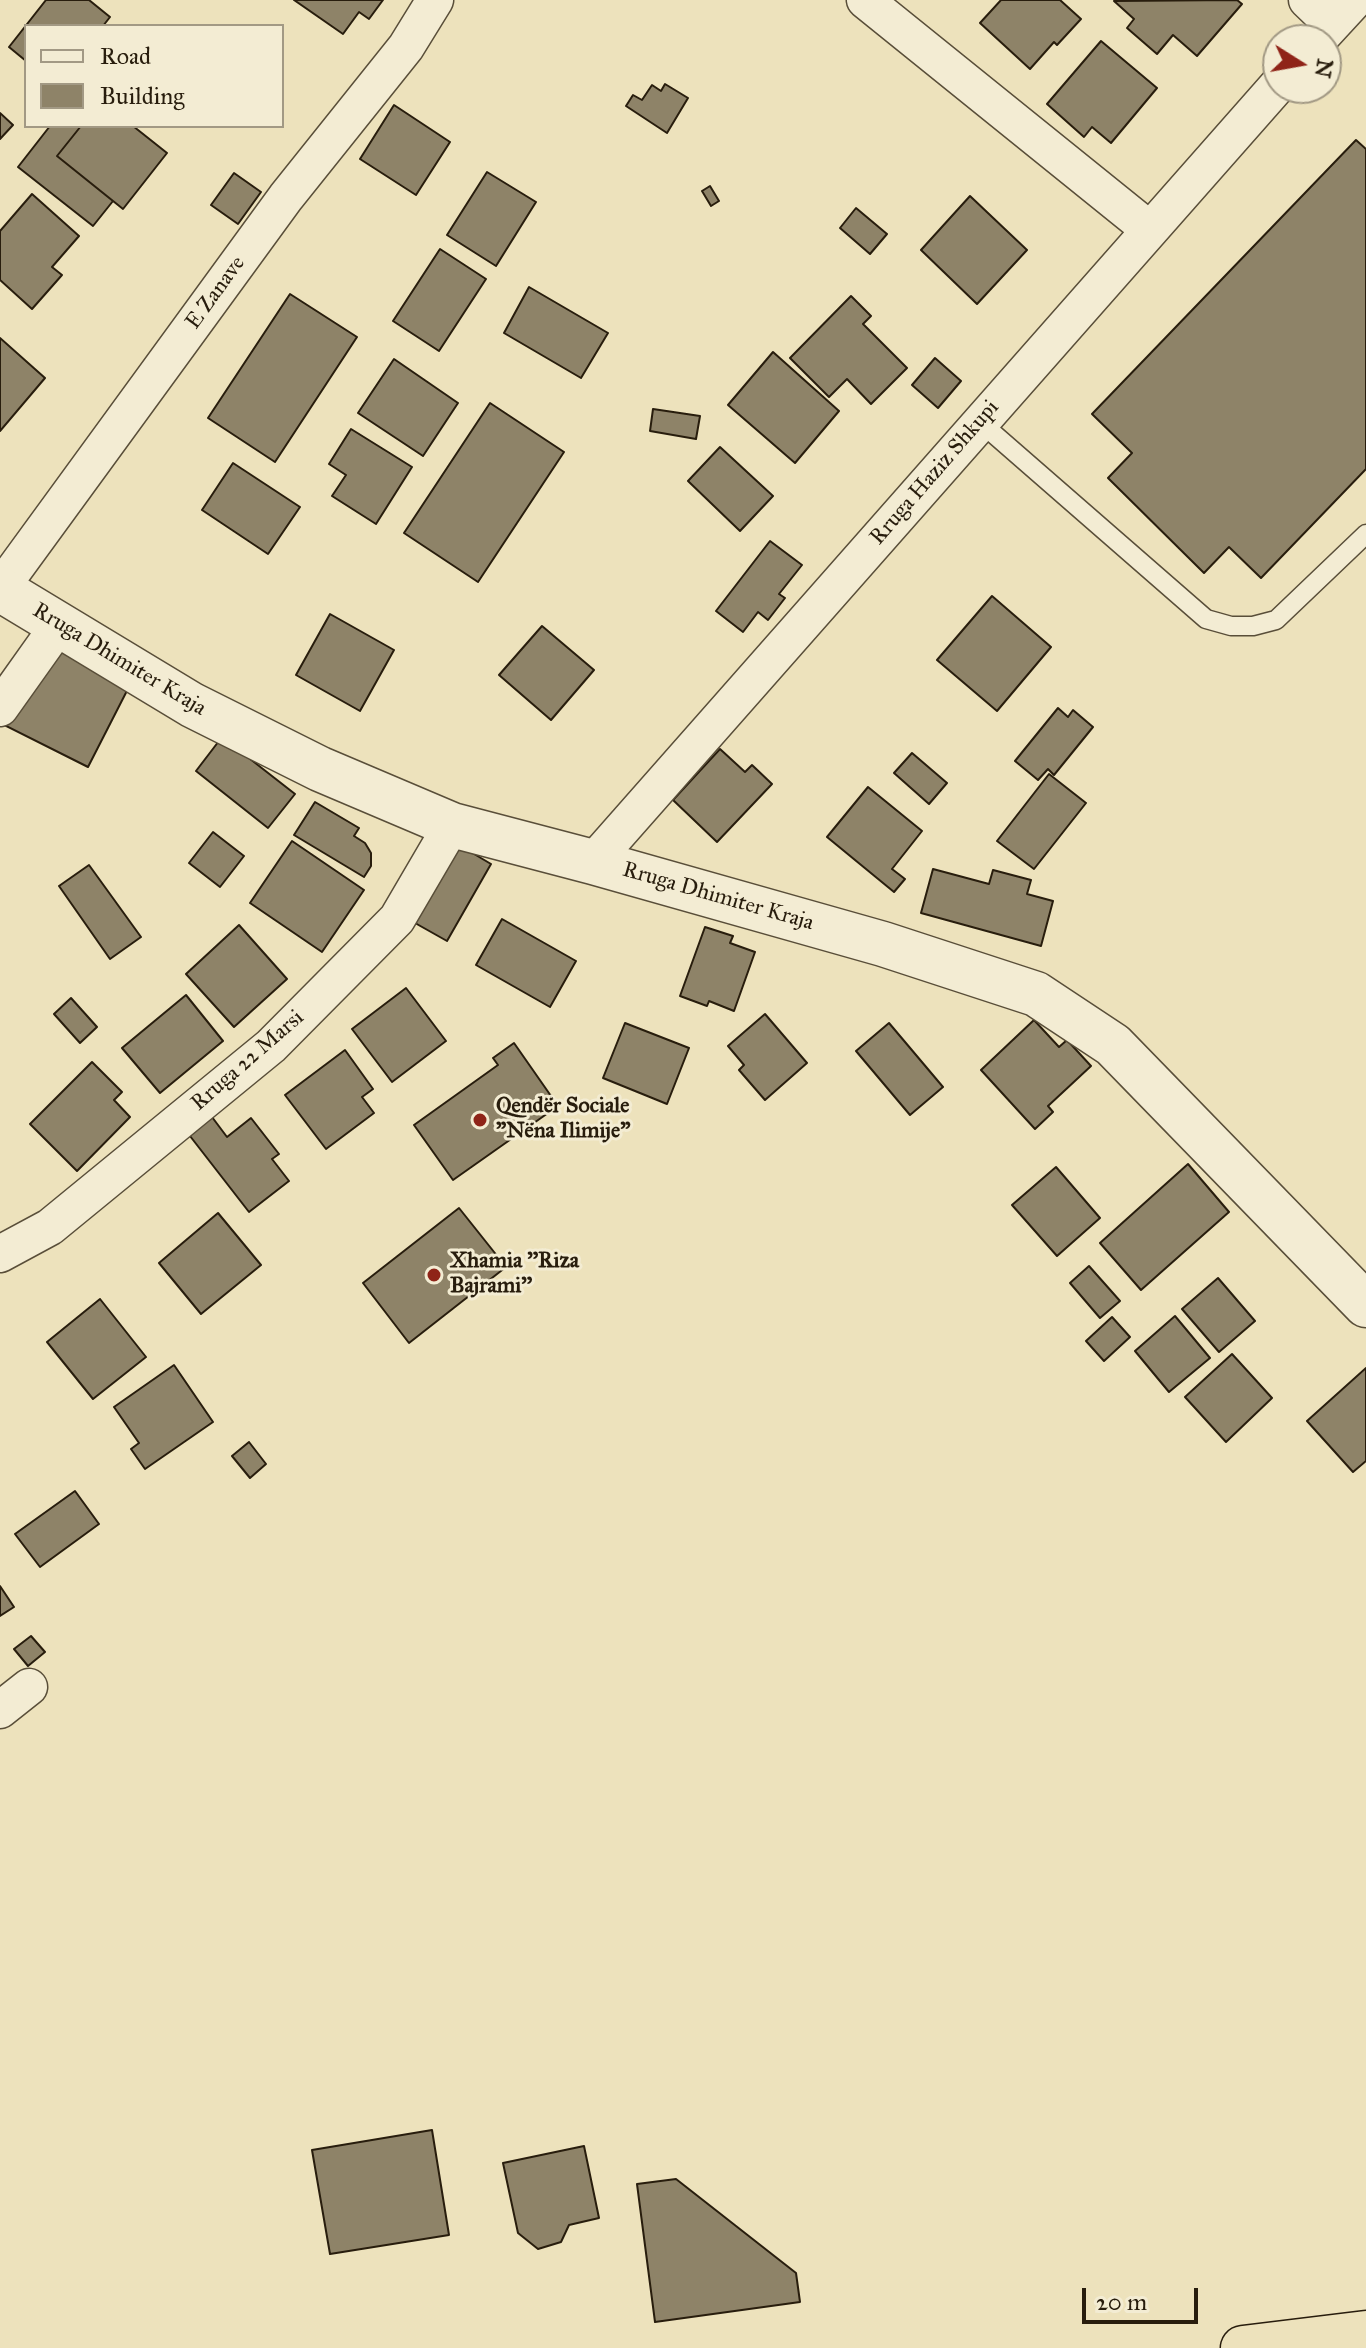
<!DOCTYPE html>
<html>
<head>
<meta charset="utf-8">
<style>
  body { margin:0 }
  #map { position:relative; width:1366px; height:2348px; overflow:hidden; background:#ede2bc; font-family:"IM FELL Great Primer",serif }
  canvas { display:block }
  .legend { position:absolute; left:24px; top:24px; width:260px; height:104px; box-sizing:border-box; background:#f3ecd3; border:2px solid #a29984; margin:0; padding:10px 14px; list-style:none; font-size:24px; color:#281d0d }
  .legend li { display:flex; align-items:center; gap:16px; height:40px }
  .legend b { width:40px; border:2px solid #a29984 }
  .north { position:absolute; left:1262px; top:24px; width:80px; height:80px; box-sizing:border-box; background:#f3ecd3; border:2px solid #a29984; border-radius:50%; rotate:101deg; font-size:22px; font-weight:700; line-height:32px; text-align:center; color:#281d0d }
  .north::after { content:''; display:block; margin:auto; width:28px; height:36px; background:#8f2418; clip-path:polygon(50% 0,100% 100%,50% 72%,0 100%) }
  .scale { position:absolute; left:1082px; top:2288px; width:116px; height:36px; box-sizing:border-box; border:4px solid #281d0d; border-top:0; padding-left:10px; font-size:24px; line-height:28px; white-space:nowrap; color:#281d0d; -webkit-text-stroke:6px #f3ecd3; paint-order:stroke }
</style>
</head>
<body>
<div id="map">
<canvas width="1366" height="2348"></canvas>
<ul class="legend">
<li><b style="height:10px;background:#f3ecd3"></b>Road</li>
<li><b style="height:22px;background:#8e8368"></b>Building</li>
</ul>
<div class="north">N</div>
<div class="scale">20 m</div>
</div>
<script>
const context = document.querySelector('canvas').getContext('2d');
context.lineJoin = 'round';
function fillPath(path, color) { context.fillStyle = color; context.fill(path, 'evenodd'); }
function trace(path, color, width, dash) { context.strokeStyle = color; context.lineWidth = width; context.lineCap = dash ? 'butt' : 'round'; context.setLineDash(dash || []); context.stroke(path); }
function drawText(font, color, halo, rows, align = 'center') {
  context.font = font + ' "IM FELL Great Primer",serif'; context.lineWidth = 6; context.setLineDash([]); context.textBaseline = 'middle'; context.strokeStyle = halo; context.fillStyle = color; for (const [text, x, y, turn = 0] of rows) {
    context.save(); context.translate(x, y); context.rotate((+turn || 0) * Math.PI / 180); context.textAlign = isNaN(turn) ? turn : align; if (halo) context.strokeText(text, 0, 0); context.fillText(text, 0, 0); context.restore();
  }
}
const building = new Path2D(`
  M46,0H89L110,17L103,26H26V61L9,47Z
  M294,0H383L369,19L359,12L343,34Z
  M1001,0H1060L1081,19L1057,45L1054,42L1030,69L980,23Z
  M1237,0L1242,4L1197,56L1173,35L1157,54L1127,28L1134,19L1114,1Z
  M1101,41L1157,88L1111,143L1092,127L1084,137L1047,104Z
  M665,84L688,98L667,133L626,106L633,95L642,100L652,85L661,91Z
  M394,105L450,142L416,195L360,159Z
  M0,113L13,125L0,139Z
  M50,126H81L57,156L113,201L93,226L18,167Z
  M81,126H133L167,153L123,209L57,156Z
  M1356,140L1366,149V469L1261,578L1229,547L1204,573L1108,478L1132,453L1092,414Z
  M487,172L536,202L496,266L447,235Z
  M234,173L261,192L238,224L211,205Z
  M710,186L719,201L711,206L702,191Z
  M32,194L79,236L52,267L62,275L32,309L0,280V231Z
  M970,196L1027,250L977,304L921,250Z
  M856,208L887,234L870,254L840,228Z
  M440,249L486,279L439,351L393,321Z
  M529,287L608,333L581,378L504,333Z
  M290,294L357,337L275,462L208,418Z
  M851,296L871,316L863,324L907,368L871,404L847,379L829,397L790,358Z
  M0,338L45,378L0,431Z
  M773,352L839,411L795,463L728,405Z
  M935,358L961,381L938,408L912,385Z
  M394,359L458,403L423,456L358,413Z
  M490,403L564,452L478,582L404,533Z
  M653,409L700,416L696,439L650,431Z
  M351,429L412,467L376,524L332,496L346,475L329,464Z
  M720,447L773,496L740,531L688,481Z
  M233,463L300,507L268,554L202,510Z
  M770,541L802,565L779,594L785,598L768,620L758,612L743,632L716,611Z
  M992,596L1051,647L997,711L937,660Z
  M330,614L394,650L360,711L296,675Z
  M542,626L594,670L551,720L499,675Z
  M68,642L134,677L88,767L0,723Z
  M1058,708L1068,717L1073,710L1093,727L1054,775L1048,769L1038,780L1015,761Z
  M222,737L295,794L268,828L196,771Z
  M720,749L745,772L752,765L772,784L717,842L673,800Z
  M912,753L947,783L929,804L894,773Z
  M1049,774L1086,803L1034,869L997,841Z
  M868,787L922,831L892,869L905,879L894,892L827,837Z
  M315,802L359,828L354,836L365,843L371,853V866L364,877L294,835Z
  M213,832L244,856L220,887L189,863Z
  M292,841L364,890L322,952L250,903Z
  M459,845L491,864L447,941L415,923Z
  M89,865L141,937L110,959L59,886Z
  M933,869L989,884L993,870L1031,880L1027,894L1053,901L1041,946L921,913Z
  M502,919L576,961L550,1007L476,965Z
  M239,925L287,979L234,1027L186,974Z
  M705,927L733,936L730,943L755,952L734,1011L709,1001L707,1006L680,996Z
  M406,988L446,1041L392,1082L352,1029Z
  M186,995L223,1041L160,1093L122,1048Z
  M71,998L97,1027L80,1043L54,1014Z
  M765,1014L807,1063L765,1100L739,1070L744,1065L728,1046Z
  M1034,1020L1059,1047L1067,1040L1091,1066L1048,1106L1053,1112L1035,1129L981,1070Z
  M625,1023L689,1048L667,1104L603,1078Z
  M889,1023L943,1087L910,1115L856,1051Z
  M514,1043L558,1106L453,1180L414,1125L498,1065L493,1058Z
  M345,1050L373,1089L362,1097L374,1113L326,1149L285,1095Z
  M92,1062L122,1092L114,1100L130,1117L77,1171L30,1124Z
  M206,1109L227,1137L251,1118L279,1154L272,1159L289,1181L249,1212L183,1127Z
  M1188,1164L1229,1212L1141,1290L1100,1243Z
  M1056,1167L1100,1218L1057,1256L1012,1205Z
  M459,1208L506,1267L409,1343L363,1283Z
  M218,1213L261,1265L201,1314L159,1263Z
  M1089,1266L1120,1301L1100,1318L1070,1283Z
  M1218,1278L1255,1321L1219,1352L1182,1309Z
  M100,1299L146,1357L93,1399L47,1342Z
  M1175,1316L1210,1358L1169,1392L1135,1351Z
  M1112,1317L1130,1337L1104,1361L1086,1341Z
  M1232,1354L1272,1398L1226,1442L1185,1397Z
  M174,1365L213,1422L145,1469L131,1449L139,1443L114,1407Z
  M1366,1368V1461L1353,1472L1307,1421Z
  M249,1442L266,1464L250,1478L232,1456Z
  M75,1491L99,1524L40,1567L15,1534Z
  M0,1586L14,1607L0,1616Z
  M31,1636L45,1652L28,1666L14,1649Z
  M432,2130L449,2235L330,2254L312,2150Z
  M584,2146L599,2218L569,2225L561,2242L538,2249L518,2233L503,2163Z
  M676,2179L796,2273L800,2302L655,2322L637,2184Z`);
fillPath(building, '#8e8368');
trace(building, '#281d0d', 2);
const service = new Path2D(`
  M980,422L1206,619L1231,626H1253L1276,620L1366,534`);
const minor = new Path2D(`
  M865,0L1150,230
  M1307,0L1332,24
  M1318,40L1355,0
  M0,589L286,197L406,47L435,0
  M0,708L59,625
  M593,862L1278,85
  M0,1254L50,1227L271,1046L397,919L452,825
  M0,1710L29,1687`);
const tertiary = new Path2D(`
  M0,589L192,705L320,769L452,825L593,862L883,944L1036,994L1113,1045L1366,1305`);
const trunk = new Path2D(`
  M1243,2348L1366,2333`);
trace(service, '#594e39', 21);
trace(minor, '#594e39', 39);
trace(tertiary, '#594e39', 47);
trace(trunk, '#281d0d', 47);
trace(service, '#f3ecd3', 18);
trace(minor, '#f3ecd3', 36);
trace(tertiary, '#f3ecd3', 44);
trace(trunk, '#ede2bc', 44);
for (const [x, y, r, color] of [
  [480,1120,8,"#8f2418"],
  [434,1275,8,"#8f2418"]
]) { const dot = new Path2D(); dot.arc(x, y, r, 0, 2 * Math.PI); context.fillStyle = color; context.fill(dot); trace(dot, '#f3ecd3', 3); }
drawText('22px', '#281d0d', '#f3ecd3', [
  ["E Zanave",216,293,-54],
  ["Rruga Haziz Shkupi",935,473,-49],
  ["Rruga Dhimiter Kraja",119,660,31],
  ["Rruga Dhimiter Kraja",718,897,16],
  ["Rruga 22 Marsi",248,1061,-41]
]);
drawText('bold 22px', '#281d0d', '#f3ecd3', [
  ["Qendër Sociale",496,1107],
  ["\"Nëna Ilimije\"",496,1132],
  ["Xhamia ''Riza",450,1262],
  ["Bajrami''",450,1287]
], 'left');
</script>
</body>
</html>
